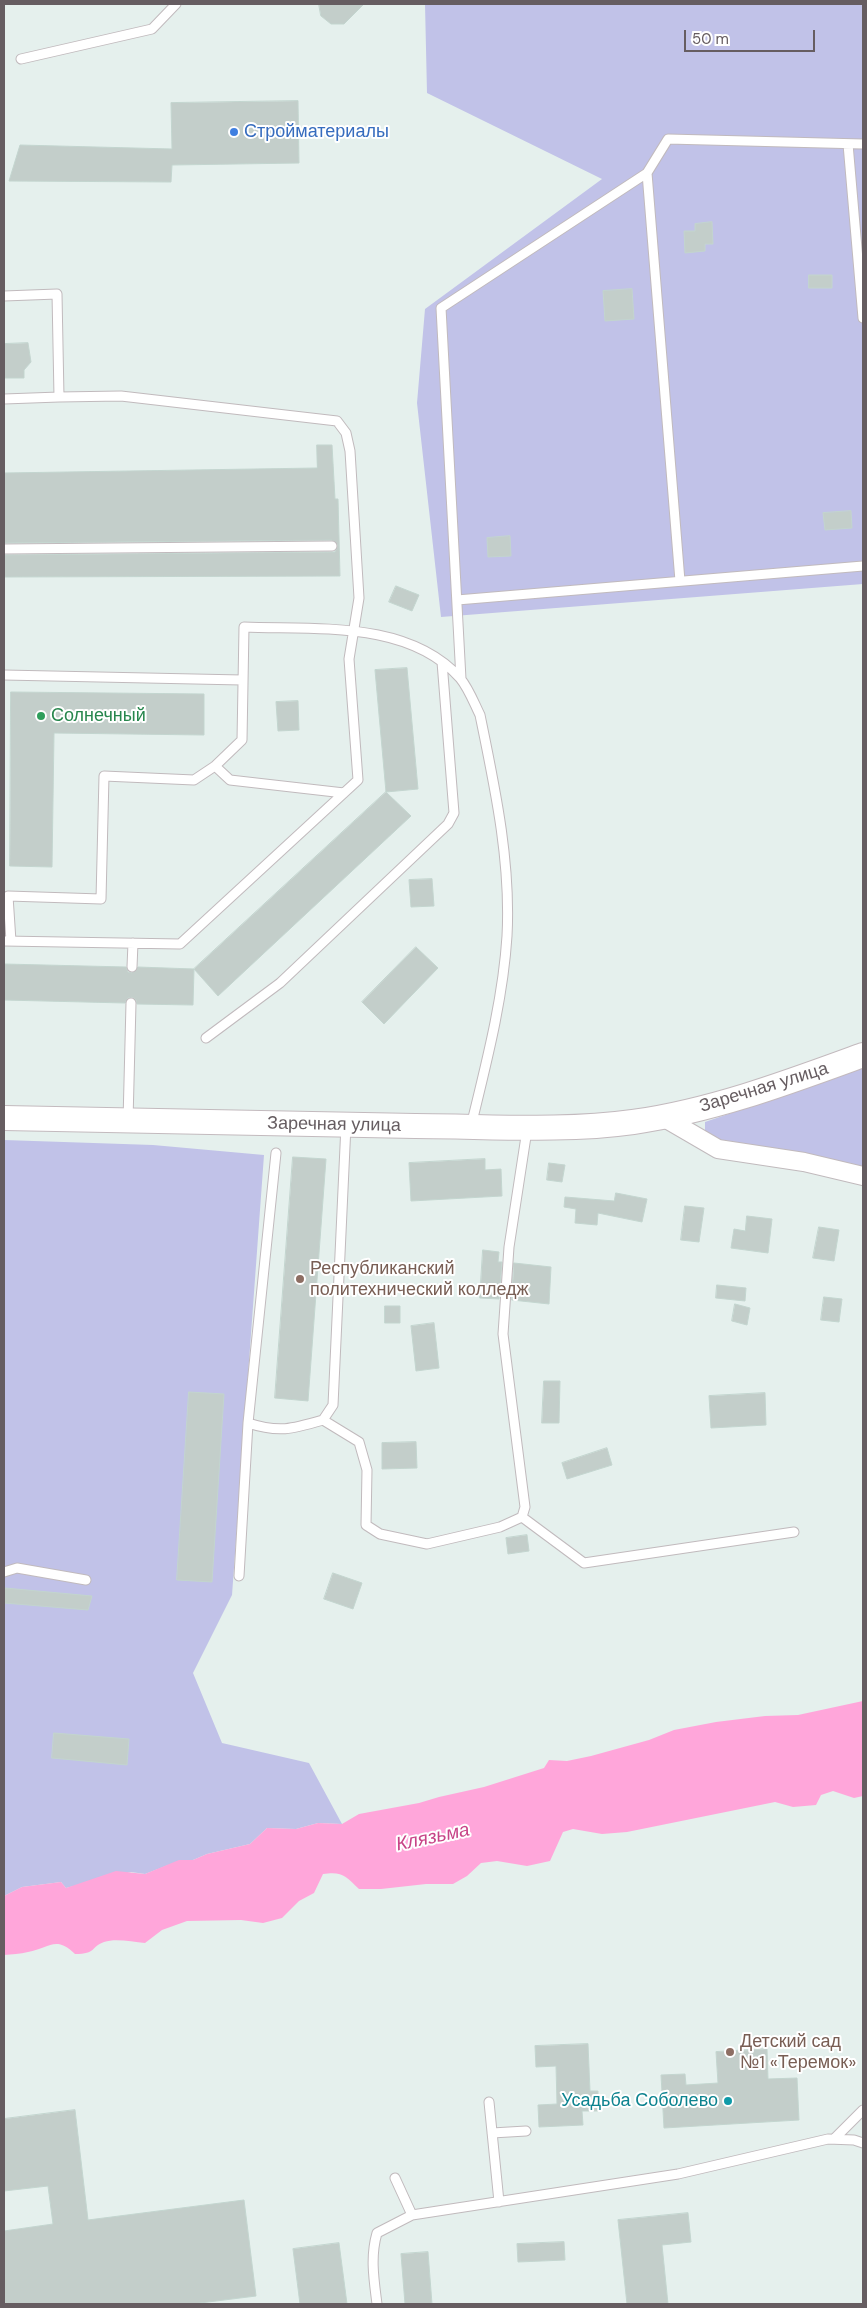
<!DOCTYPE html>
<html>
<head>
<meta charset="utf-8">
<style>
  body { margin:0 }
  #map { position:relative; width:867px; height:2308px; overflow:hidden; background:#e5f0ed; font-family:"DM Sans",sans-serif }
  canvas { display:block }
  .frame { position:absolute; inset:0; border:5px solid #665d61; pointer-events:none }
  .scale { position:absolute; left:684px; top:30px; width:131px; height:22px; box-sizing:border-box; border:2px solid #665d61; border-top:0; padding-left:6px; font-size:15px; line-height:18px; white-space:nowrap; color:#665d61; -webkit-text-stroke:4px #fff; paint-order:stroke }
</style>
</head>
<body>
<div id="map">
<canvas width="867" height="2308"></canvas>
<div class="frame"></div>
<div class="scale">50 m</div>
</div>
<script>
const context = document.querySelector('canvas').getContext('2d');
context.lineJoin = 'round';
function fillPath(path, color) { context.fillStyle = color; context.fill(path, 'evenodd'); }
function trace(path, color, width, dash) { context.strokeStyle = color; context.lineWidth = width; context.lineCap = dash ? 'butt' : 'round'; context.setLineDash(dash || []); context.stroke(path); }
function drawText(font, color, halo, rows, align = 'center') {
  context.font = font + ' "DM Sans",sans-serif'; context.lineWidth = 4; context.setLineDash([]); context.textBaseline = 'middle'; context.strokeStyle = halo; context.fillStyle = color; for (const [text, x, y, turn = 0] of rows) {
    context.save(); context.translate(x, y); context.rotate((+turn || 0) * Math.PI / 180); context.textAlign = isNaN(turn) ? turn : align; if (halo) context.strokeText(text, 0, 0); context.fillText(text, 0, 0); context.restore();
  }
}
fillPath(new Path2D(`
  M425,4H863V584L441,617L417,403L425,309L602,179L427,93Z
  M863,1068V1167L720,1141L705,1133V1122Z
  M4,1140L153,1145L264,1155L232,1595L193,1673L222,1743L309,1763L342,1824L318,1823L296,1829L267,1828L250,1844L207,1854L193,1860L179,1861L145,1874L131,1872L66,1888L61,1882L22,1887L4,1896Z`), '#c1c2e8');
fillPath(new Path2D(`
  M863,1701V1796L854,1798L833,1791L821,1795L816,1805L793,1807L775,1802L627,1832L602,1834L573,1829L563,1832L550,1861L527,1866L497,1861L481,1863L467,1876L453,1884H426L381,1889H359C346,1876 342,1871 323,1874L314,1893L299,1901L282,1918L263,1923L241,1920L187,1921L162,1930L145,1943C132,1942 116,1938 104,1942C90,1947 97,1954 75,1954C56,1935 49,1948 28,1952C20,1954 12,1954 4,1955V1896L22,1887L61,1882L66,1888L116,1871L145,1874L179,1860H193L207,1854L250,1844L267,1828L296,1829L318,1823L342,1824L359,1814L419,1803L439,1797L484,1787L544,1768L549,1760L567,1761L591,1756L649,1740L674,1730L716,1722L765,1716L798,1715Z`), '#ffa6da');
const building = new Path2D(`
  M319,4H364L344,24H331L321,16Z
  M298,101L299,163L172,165L171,182L9,181L20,145L172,149L171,103Z
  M712,222L713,244H705V251L685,253L684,231H695V224Z
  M809,275H832V288H809Z
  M632,289L634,319L605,321L603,291Z
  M28,343L31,362L24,370V378H4V344Z
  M317,445H332L335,499H338L340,576L4,577V555L335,552L338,545L332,540L4,543V473L317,468Z
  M851,511L852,528L825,530L823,513Z
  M510,536L511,556L488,557L487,538Z
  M396,586L419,595L412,611L389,602Z
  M407,668L418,789L386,792L375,670Z
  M11,692L204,694V735L54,733L52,867L10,866Z
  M298,701L299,730L278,731L276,702Z
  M386,792L411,816L218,996L194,969Z
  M432,879L434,906L411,907L409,880Z
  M416,947L438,968L384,1024L362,1002Z
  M4,964L126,967L128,972L132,973L138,967L194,969L193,1005L137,1004L136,1000L132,997L128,998L125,1003L4,1000Z
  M293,1157L326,1159L308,1401L275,1398Z
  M485,1159V1170L501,1169L502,1196L411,1201L409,1163Z
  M549,1163L565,1165L562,1182L547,1180Z
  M616,1193L647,1199L642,1222L598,1213L597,1225L575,1223L576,1209L564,1207L565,1197L614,1201Z
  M685,1206L704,1208L699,1242L681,1240Z
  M747,1216L772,1219L768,1253L731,1248L734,1229L745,1231Z
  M819,1227L839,1230L834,1261L813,1258Z
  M483,1250L499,1252L498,1262H502L499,1299L480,1298Z
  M514,1263L551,1267L549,1304L512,1300Z
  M717,1285L746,1288L745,1301L716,1298Z
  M824,1297L842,1299L839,1322L821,1320Z
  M735,1304L750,1308L747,1325L732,1321Z
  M385,1306H400V1323H385Z
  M434,1323L439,1368L416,1371L411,1326Z
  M544,1381H560L559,1423H542Z
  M189,1392L224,1394L212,1582L177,1580Z
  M765,1393L766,1425L711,1428L709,1396Z
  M416,1442L417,1468L382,1469V1443Z
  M607,1448L612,1465L567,1479L562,1463Z
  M527,1535L529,1551L508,1554L506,1538Z
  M333,1573L362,1583L353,1609L324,1599Z
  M5,1588L92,1596L88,1610L4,1603Z
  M54,1733L129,1739L127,1765L52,1758Z
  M588,2044L590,2091H598V2111H582L583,2125L539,2127L538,2105L557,2104L556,2066L536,2067L535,2046Z
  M767,2049L768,2079L797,2078L799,2120L664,2128L661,2075L685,2074L686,2085L718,2083L716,2052Z
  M75,2110L88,2220L244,2200L256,2296L192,2304H4V2231L53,2224L48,2186L4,2191V2119Z
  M688,2213L691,2242L662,2245L668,2304H627L618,2220Z
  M564,2242L565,2260L518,2262L517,2244Z
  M339,2243L347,2304H300L293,2249Z
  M428,2252L432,2304H405L401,2254Z`);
fillPath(building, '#c3ceca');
trace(building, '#c3d5cf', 1);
const lane = new Path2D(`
  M21,59L152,29L176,4
  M848,144L863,318
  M647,173L680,581
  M4,296L57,294L59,397L121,396L337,421L346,433L350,451L359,598L349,659L358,780L180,944L4,941
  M4,399L59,397
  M4,549L332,546
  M457,600L863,566
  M4,675L242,680
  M461,679L441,308L647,173L668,139L863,144
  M215,766L230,780L344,793
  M11,941L8,896L101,899L104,776L194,780L215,766L242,740L244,627C315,630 408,620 460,678C469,689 474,703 480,715C495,788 511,862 507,936C503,1000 486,1064 471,1126
  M132,967L133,943
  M206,1038L280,983L448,824L454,813L442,662
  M128,1121L131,1003
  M323,1420L359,1442L367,1470L366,1525L380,1534L427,1544L500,1527L522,1517L525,1507L503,1334L509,1247L527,1130
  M248,1423L276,1153
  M522,1517L584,1563L794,1532
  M4,1572L17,1568L86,1580
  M239,1576L248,1423C279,1433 292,1429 323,1420L333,1405L346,1125
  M489,2102L499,2202
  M492,2133L526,2131
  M834,2139L863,2110
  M395,2178L412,2215
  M377,2304C374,2280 370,2257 377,2233L412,2215L678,2174L828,2139L854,2140L863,2143`);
const street = new Path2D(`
  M663,1117L718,1149L804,1162L863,1176`);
const secondary = new Path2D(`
  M4,1118C141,1121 278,1124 415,1126C487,1126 561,1132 633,1122C712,1111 789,1082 863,1055`);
trace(lane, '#c1babd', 11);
trace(street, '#c1babd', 20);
trace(secondary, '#c3babe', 26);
trace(lane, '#fff', 9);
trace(street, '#fff', 18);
trace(secondary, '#fff', 24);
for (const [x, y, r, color] of [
  [234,132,5,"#3f7fe0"],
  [41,716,5,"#2e9e5b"],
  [300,1279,5,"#8d6e63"],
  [730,2052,5,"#8d6e63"],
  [728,2101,5,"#0f9aa8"]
]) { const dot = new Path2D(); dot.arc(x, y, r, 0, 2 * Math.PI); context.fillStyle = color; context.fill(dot); trace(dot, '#fff', 2); }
drawText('18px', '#366cbe', '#fff', [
  ["Стройматериалы",244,132]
], 'left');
drawText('18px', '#27864d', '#fff', [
  ["Солнечный",51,716]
], 'left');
drawText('18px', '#665d61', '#fff', [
  ["Заречная улица",764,1088,-17],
  ["Заречная улица",334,1125,1]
]);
drawText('18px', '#785e54', '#fff', [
  ["Республиканский",310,1269],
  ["политехнический колледж",310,1290],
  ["Детский сад",740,2042],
  ["№1 «Теремок»",740,2063]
], 'left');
drawText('18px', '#0d838f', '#fff', [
  ["Усадьба Соболево",718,2101]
], 'right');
drawText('italic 19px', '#c74487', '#fff', [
  ["Клязьма",433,1838,-12]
]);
</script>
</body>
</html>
